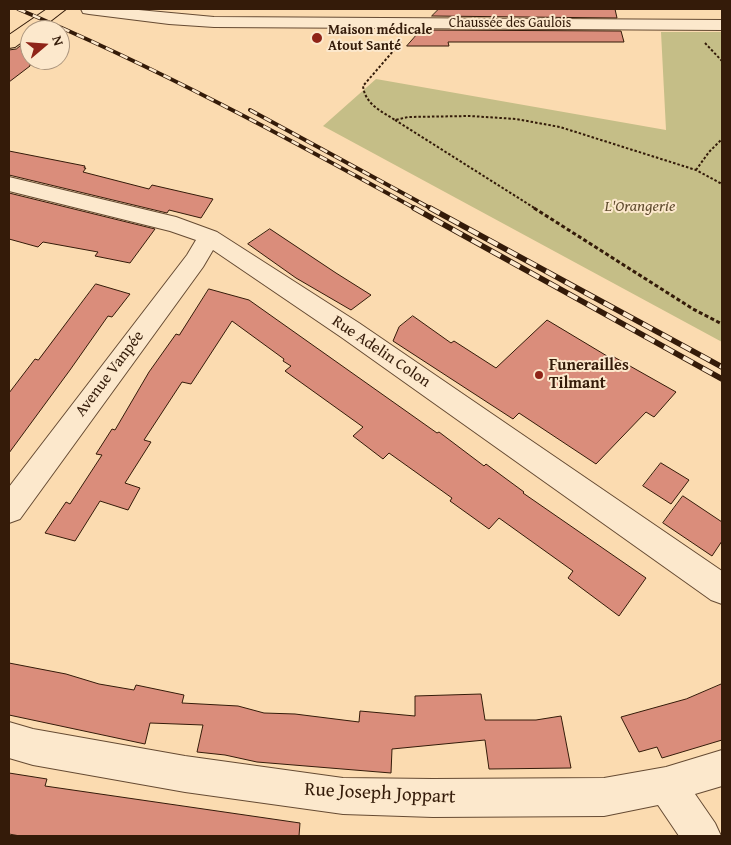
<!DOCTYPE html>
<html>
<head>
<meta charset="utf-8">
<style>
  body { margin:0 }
  #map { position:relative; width:731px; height:845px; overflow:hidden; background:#fbdbb0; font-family:"Gentium Book Plus",serif }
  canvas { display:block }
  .frame { position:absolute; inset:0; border:10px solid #341b09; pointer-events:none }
  .north { position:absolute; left:20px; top:20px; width:50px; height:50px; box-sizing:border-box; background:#fce8cc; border:1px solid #ac967e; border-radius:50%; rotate:72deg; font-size:14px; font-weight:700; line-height:20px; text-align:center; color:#341b09 }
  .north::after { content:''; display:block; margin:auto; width:18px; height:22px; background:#8f2418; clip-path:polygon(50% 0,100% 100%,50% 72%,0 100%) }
</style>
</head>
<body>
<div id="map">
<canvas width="731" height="845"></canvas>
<div class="frame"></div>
<div class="north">N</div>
</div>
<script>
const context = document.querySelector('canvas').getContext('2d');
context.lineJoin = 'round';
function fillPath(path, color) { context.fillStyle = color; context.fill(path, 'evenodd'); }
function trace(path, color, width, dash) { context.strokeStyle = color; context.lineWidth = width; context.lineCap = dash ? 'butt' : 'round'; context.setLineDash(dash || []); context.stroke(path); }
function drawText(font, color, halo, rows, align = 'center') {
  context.font = font + ' "Gentium Book Plus",serif'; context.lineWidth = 4; context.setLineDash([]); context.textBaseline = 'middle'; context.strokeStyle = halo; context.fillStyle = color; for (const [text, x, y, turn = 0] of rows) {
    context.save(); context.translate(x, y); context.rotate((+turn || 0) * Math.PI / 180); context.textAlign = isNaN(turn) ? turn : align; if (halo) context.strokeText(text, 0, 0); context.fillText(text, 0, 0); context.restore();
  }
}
fillPath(new Path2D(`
  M661,32H722V342L323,126L376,79L666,130Z`), '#c5be87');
const building = new Path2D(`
  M439,9H615L617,18L432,16Z
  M421,30L621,31L624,42H448L449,46H407Z
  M30,38V66L9,82V50L16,49Z
  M9,151L85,166L84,168H86L83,172L149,189L152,185L213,199L201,218L169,210L167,213L9,175Z
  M9,193L155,229L130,263L95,256L98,252L43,242L38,247L9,239Z
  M270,229L336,273L371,295L351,310L296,278L248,244Z
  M96,284L130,294L112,317L108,316L70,370L9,453V393L35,359L38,360Z
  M209,289L249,300L437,433L439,432L484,466L486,464L524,492L523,493L646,578L619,616L568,578L573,571L499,518L489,529L450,501L452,498L389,453L383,459L353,436L363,427L285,371L291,366L283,361L284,359L232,321L191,384L182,382L144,440L151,442L125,483L140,488L128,510L100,501L75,541L45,533L66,502L70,504L102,455L96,454L112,429L115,430L149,372L176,334L179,335Z
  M413,316L451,343L454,341L496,368L547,320L612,359L614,357L676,392L654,417L646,412L596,464L519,413L513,419L393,341L399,327Z
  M661,463L689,480L671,504L643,486Z
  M683,496L722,522V541L712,556L663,523Z
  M9,663L66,674L99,684L134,690L136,685L184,695L182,703L238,706L264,713L295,714L359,722L360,711L415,716V696L481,694L485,720H536L561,716L571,768L489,769L485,740L392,749L391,773L257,762L225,755L197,752L203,725L150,723L145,744L9,715Z
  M722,684V740L662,758L657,747L639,752L621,717L686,699Z
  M9,773L47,779L45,786L300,823L299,836H20L9,834Z`);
fillPath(building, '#da8d7b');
trace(building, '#341b09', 1);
const street = new Path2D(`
  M81,9H128L214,17L722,20V30L214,27L169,24L89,14L83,13Z
  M9,177L176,217L217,232L359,323L722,571V604L711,600L341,337L213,250L203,267L20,519L9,523V487L187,255L196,240L170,231L9,191Z
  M9,722L33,729L185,756L343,778L433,779L604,778L666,767L722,750V786L695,794L715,823L721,836H679L658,805L604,816L433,817L343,814L185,792L33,765L9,758Z`);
const primary = new Path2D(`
  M47,9H66L39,30H30V36L15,47L9,48V35Z`);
trace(street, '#664b33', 2);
trace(primary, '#341b09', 2);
trace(new Path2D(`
  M401,42L363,86C365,104 381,111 395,120L408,117L470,116L516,119L560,127L696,170L722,184
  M705,43L722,61
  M395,120L536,209
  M696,170L709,152L722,139`), '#341b09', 2, [2.5, 2]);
trace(new Path2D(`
  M534,208L693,309L722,324`), '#341b09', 3, [4, 2.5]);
fillPath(street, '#fce8cc');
fillPath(primary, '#fbdbb0');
const railFar1 = new Path2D(`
  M18,9C156,67 286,137 416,209
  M250,110L432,209`);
const rail = new Path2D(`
  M414,208L722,379
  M430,208L722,367`);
trace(railFar1, '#341b09', 4);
trace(rail, '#341b09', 5.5);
trace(railFar1, '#fce8cc', 2.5, [8]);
trace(rail, '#fce8cc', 4, [11]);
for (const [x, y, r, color] of [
  [317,38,6,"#8f2418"],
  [539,375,5,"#8f2418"]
]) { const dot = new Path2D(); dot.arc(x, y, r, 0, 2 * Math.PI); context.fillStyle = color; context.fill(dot); trace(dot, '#fce8cc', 2); }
drawText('14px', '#341b09', '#fce8cc', [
  ["Chaussée des Gaulois",510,23]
]);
drawText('bold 14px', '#341b09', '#fce8cc', [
  ["Maison médicale",328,30],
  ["Atout Santé",328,46]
], 'left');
drawText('italic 16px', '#604c2f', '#fce8cc', [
  ["L'Orangerie",640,207]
]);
drawText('16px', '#341b09', '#fce8cc', [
  ["Rue Adelin Colon",381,352,34],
  ["Avenue Vanpée",110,374,-53]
]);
drawText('bold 16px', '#341b09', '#fce8cc', [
  ["Funerailles",549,366],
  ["Tilmant",549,384]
], 'left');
drawText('19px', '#341b09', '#fce8cc', [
  ["Rue Joseph Joppart",380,794,3]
]);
</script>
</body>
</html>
